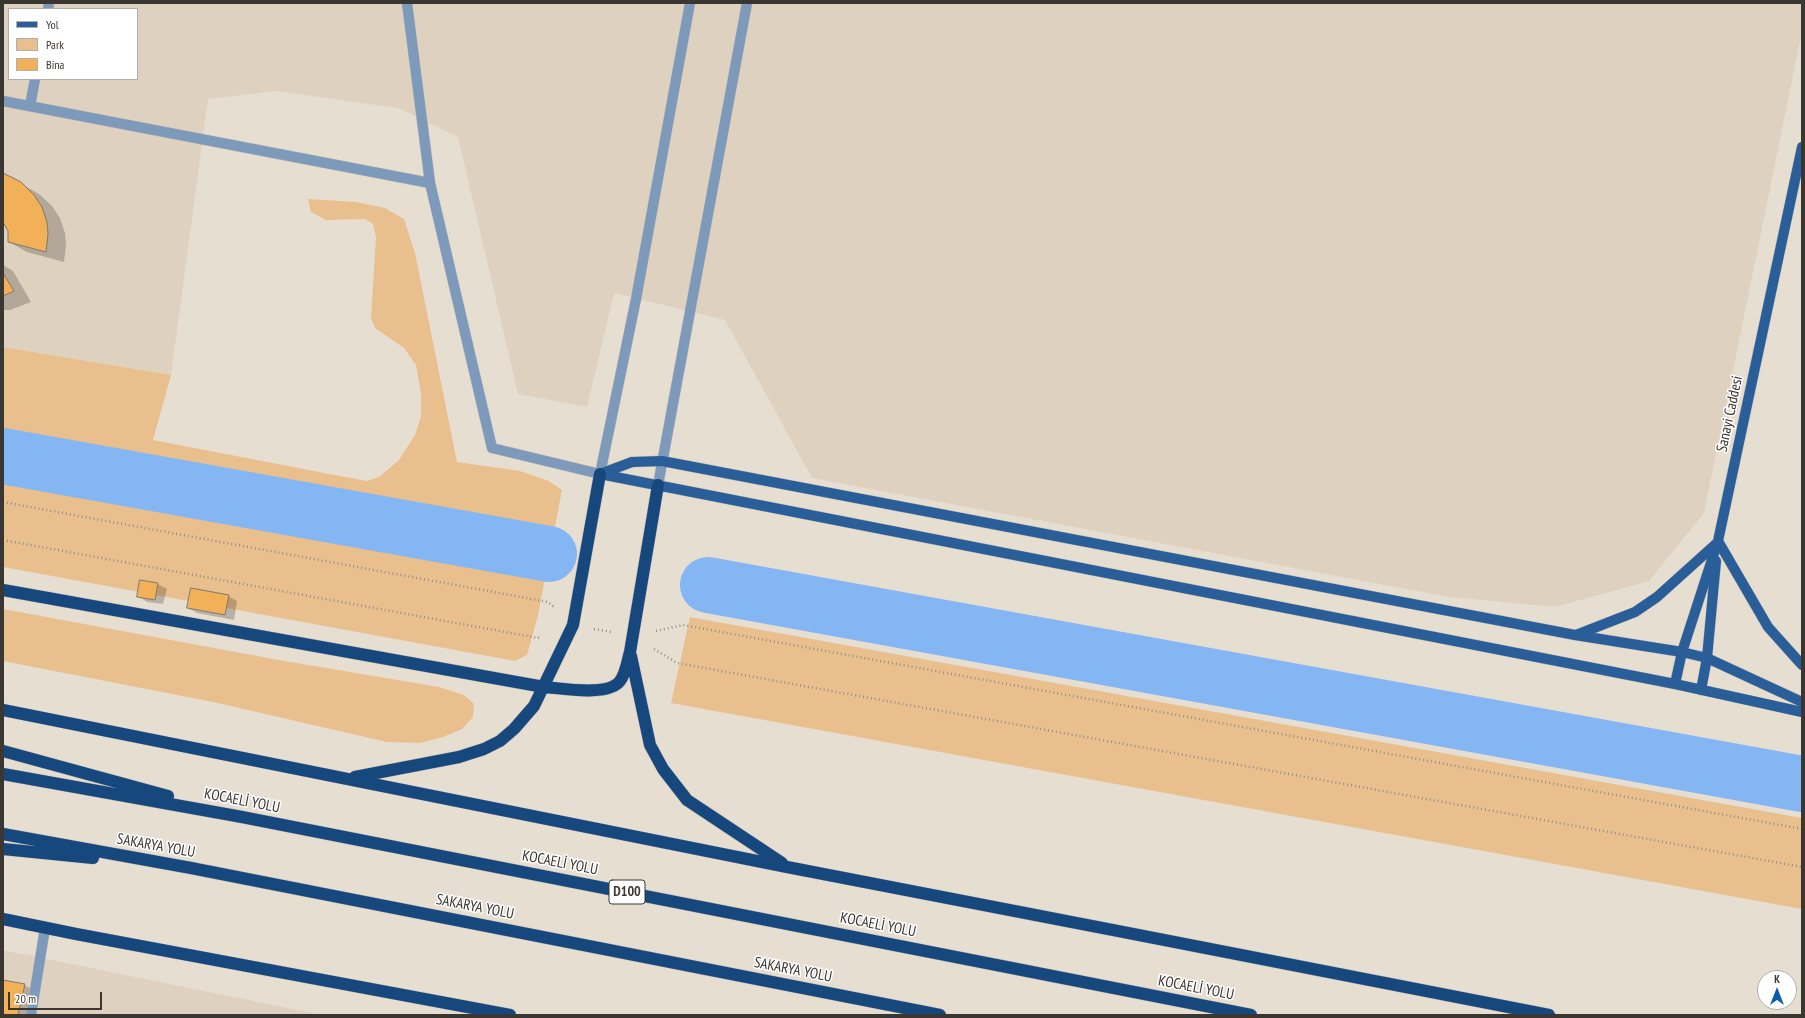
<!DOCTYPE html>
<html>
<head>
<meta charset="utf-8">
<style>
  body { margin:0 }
  #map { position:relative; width:1805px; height:1018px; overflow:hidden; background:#e7ded2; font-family:"PT Sans Narrow",sans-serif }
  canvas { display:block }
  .frame { position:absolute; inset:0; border:4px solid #3a3632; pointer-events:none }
  .legend { position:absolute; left:8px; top:8px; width:130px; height:72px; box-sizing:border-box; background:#fff; border:1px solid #b0afad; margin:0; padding:5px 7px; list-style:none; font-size:12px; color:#3a3632 }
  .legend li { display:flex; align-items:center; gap:8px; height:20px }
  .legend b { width:20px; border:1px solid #b0afad }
  .north { position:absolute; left:1757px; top:970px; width:40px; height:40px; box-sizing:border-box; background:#fff; border:1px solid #b0afad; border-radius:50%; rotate:0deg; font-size:11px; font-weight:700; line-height:16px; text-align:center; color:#3a3632 }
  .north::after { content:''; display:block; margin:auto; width:14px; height:18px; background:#0b5eac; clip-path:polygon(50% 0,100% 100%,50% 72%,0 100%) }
  .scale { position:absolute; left:8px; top:992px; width:94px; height:18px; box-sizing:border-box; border:2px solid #3a3632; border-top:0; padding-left:5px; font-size:12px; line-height:14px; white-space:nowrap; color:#3a3632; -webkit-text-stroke:3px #fff; paint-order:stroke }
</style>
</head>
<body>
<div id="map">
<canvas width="1805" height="1018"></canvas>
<div class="frame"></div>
<ul class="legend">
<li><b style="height:5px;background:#295e98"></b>Yol</li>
<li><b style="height:11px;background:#e9c08d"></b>Park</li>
<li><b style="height:11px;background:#f2b058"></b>Bina</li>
</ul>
<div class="north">K</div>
<div class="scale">20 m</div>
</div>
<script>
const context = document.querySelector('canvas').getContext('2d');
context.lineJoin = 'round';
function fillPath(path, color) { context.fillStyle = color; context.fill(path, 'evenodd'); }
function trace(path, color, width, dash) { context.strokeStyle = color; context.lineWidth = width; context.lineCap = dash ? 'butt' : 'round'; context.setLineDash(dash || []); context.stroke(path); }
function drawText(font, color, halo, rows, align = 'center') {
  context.font = font + ' "PT Sans Narrow",sans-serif'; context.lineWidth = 3; context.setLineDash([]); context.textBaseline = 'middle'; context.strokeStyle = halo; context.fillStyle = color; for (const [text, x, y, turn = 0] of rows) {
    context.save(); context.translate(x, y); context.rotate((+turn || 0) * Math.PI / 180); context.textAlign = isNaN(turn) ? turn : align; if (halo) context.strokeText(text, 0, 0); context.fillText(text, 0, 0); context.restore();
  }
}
fillPath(new Path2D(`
  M3,3H1802V31L1704,513L1649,581L1555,607L1449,597L812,478L725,320L614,293L587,407L518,394L458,137L398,108L276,91L208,99L171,375L3,347ZM9,9H137V79H9Z
  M3,950L322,1015H3Z`), '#dfd1bf');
fillPath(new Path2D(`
  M308,199L356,202L385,208L404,219L415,253L457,462L520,471L549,481L562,490L538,615L527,655L515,661L3,567V347L171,375L153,440L366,481L379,477L399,460L415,435L421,416V393L416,365L404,348L375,328L371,318L376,237L373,224L365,219L326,220L311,212Z
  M3,609L279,660L439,687L464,695L474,704L473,717L462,729L443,737L420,743L387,742L213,702L3,661Z
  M690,617L1802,818V909L671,703Z`), '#e9c08d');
fillPath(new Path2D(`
  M3,174L39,194L52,206L60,218L65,233L66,245L64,262L27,252L9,242V231L5,223L3,224Z
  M3,265L13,271L31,302L10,310H3Z
  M158,584L167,589L163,604L147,602L138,596Z
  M228,596L237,601L234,620L197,613L188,608Z
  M3,981L24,985L33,990L28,1015H3Z`), '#0003');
trace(new Path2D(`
  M3,456L549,554
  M708,585L1802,784`), '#83b6f3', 56);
const building = new Path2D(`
  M3,173L21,182L34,195L42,207L47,222L48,234L46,252L8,242V231L3,222Z
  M3,273L14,291L3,296Z
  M140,580L158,583L155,600L137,597Z
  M191,588L229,595L225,615L187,608Z
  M3,980L25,984L18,1015H3Z`);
fillPath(building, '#f2b058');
trace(building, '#80786d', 1);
const minor = new Path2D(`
  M407,3L430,183
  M48,9L49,3
  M3,101L430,183L492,448L600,474L636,299L690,3
  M30,106L35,79
  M658,485L747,3
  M31,1015L45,928`);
const major = new Path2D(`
  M600,474L632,462L662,461L1575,635L1682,652L1707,658L1802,702
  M600,474L1675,684L1802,712
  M1718,541L1768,627L1802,665
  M1576,635L1635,612L1657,597L1717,543
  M1675,684L1682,652L1718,541L1802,147
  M1701,690L1707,658L1716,561`);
const highway = new Path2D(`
  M3,590L544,687C561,688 608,697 620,681C626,673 627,662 630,652L658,485
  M631,656L650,745L663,769L687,800L782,863
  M3,710C265,761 526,815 787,867C1041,917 1295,964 1549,1015
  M3,751L168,796
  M3,774L242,817L1251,1015
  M355,777L459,757L484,749L500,741L514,729L534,706L573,625L600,474
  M3,834L191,868L940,1015
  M3,849L93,858
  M3,919L76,934L510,1015`);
trace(minor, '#c4bcb2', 11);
trace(major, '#c4bcb2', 11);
trace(highway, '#c4bcb2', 13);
trace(new Path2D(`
  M3,502L548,602L554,607
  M3,540L538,638L541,636
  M594,629L611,632
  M656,631L683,625L1802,829
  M654,649L677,663L1802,867`), '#958f86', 2.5, [1, 3]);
trace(minor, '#7e9abb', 10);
trace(major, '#295e98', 10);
trace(highway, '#17487d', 12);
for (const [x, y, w] of [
  [627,892,36]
]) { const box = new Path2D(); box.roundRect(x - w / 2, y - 12, w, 24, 3); context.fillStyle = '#fff'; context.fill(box); trace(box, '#3a3632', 1); }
drawText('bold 14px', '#3a3632', null, [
  ["D100",627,892]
]);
drawText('15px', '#3a3632', '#fff', [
  ["Sanayi Caddesi",1730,414,-78],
  ["KOCAELİ YOLU",242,801,11],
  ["SAKARYA YOLU",156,846,10],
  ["KOCAELİ YOLU",560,863,11],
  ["SAKARYA YOLU",475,907,11],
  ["KOCAELİ YOLU",878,925,11],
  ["SAKARYA YOLU",793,970,11],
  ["KOCAELİ YOLU",1196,988,11]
]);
</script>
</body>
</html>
